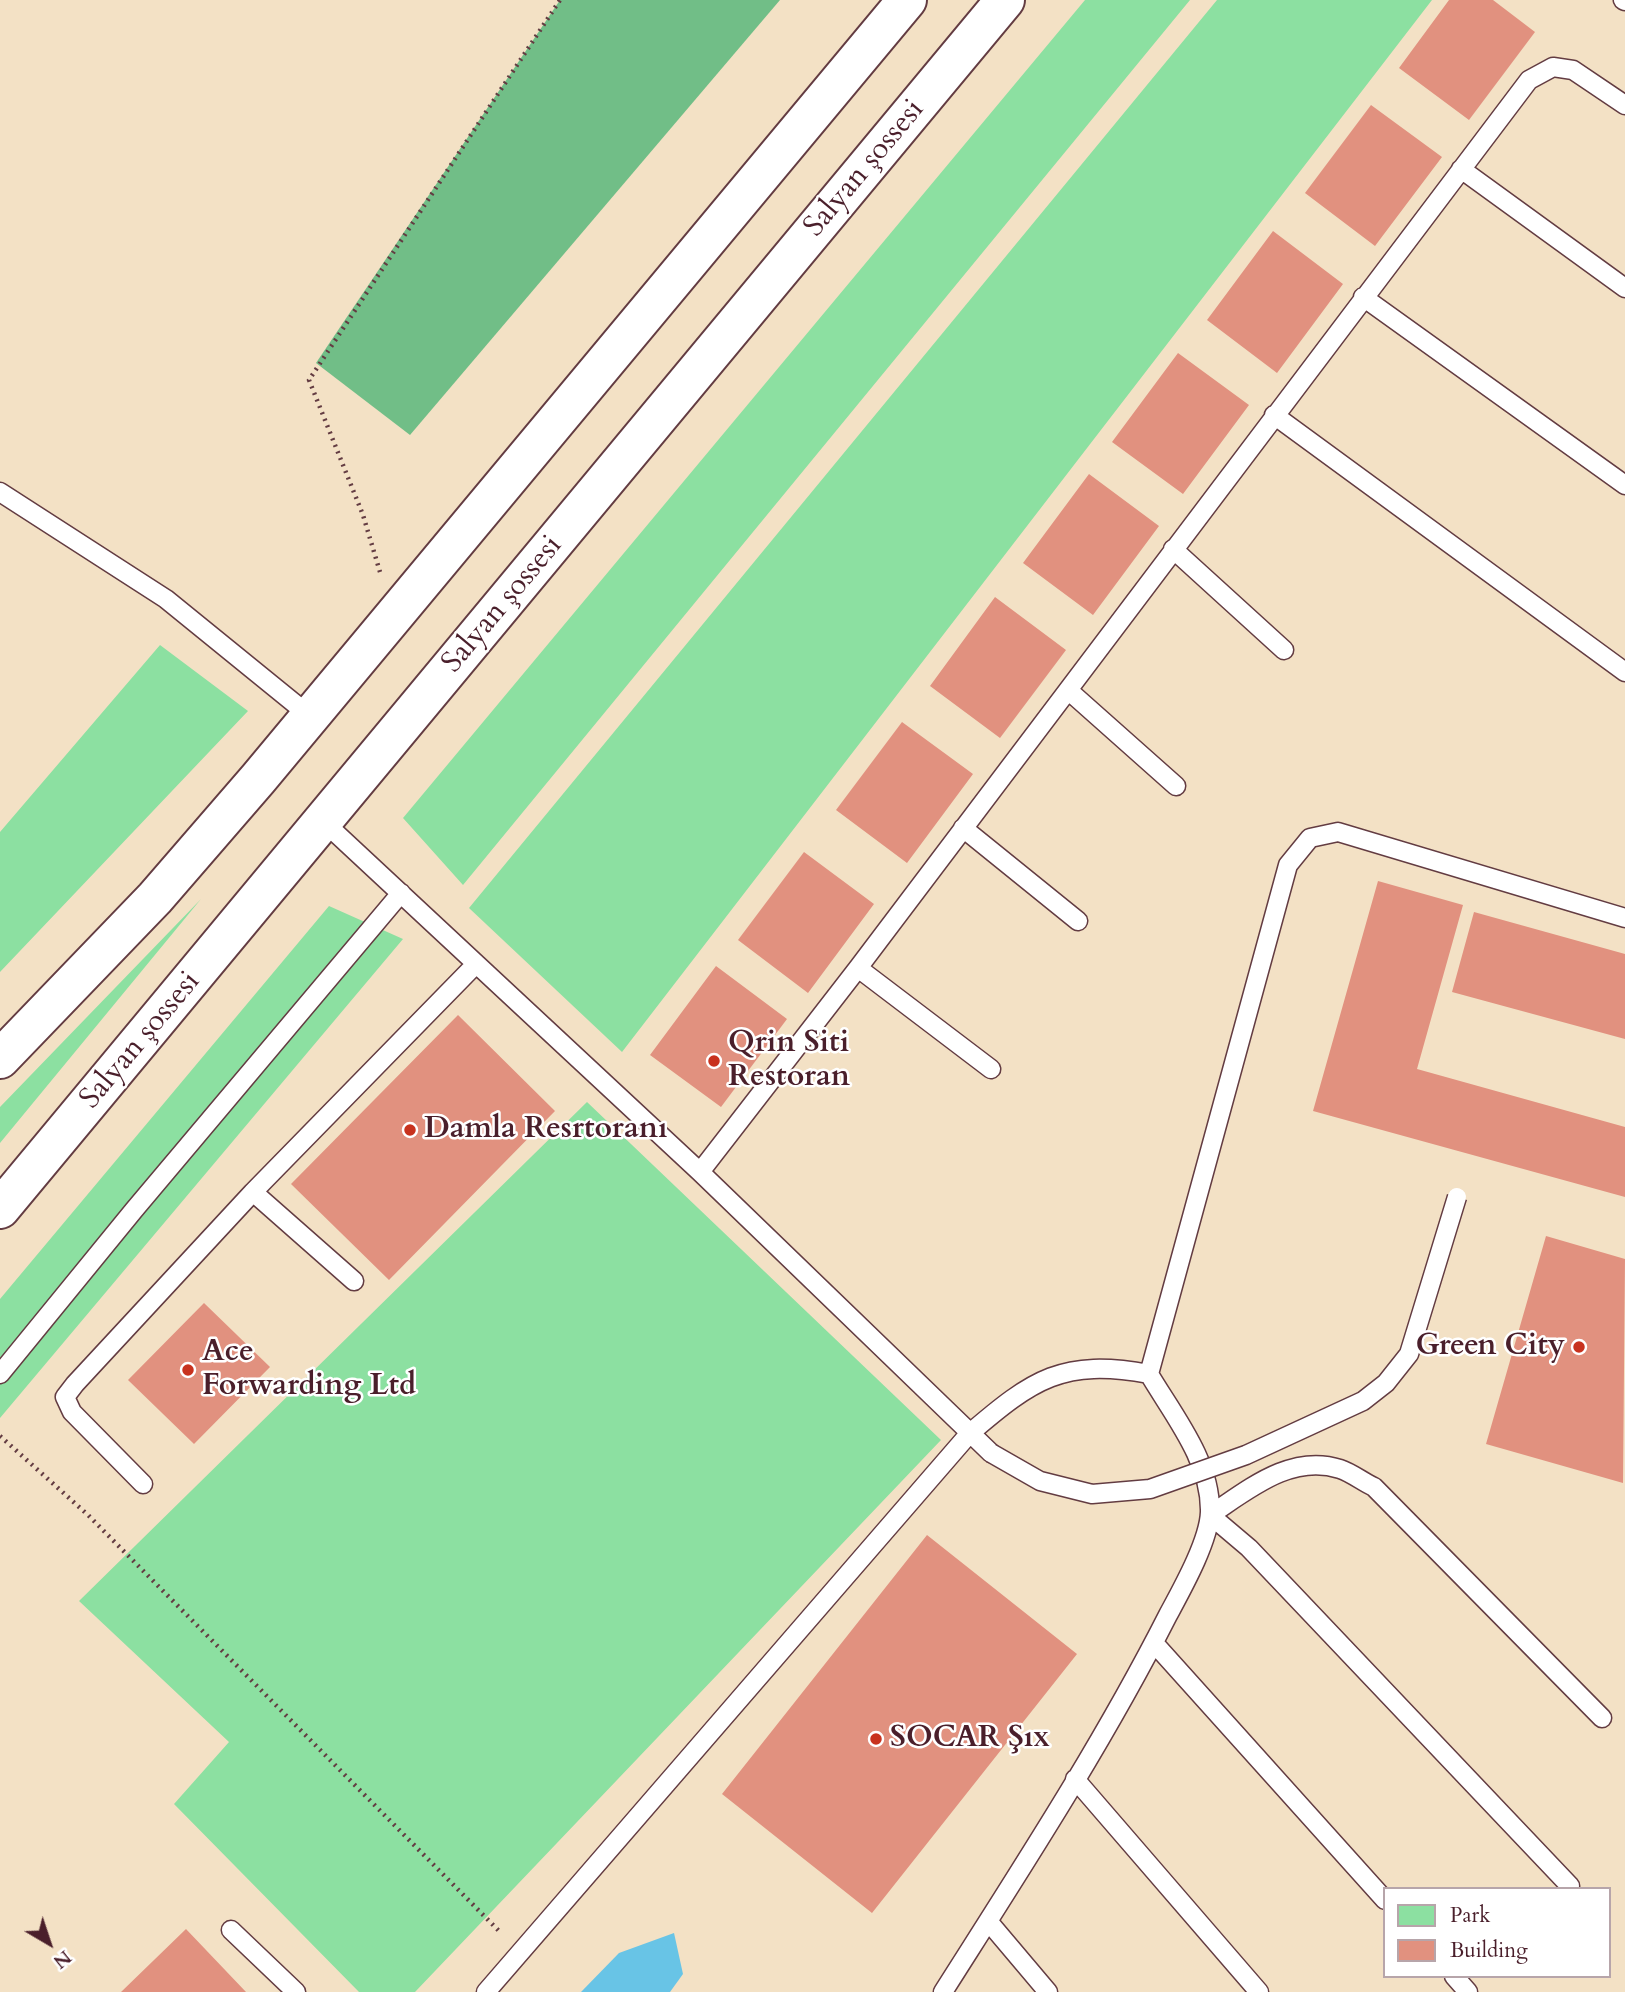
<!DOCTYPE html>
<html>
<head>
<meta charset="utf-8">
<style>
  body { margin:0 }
  #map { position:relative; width:1625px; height:1992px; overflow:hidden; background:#f3e1c5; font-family:Cardo,serif }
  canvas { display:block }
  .legend { position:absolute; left:1383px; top:1887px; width:228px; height:91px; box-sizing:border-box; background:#fff; border:2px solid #b7a5aa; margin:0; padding:9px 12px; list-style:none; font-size:21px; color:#4a1f2b }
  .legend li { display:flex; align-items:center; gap:14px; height:35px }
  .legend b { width:35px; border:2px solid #b7a5aa }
  .north { position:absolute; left:14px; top:1908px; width:70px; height:70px; -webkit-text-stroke:5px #fff; paint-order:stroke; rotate:141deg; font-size:19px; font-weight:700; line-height:28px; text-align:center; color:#4a1f2b }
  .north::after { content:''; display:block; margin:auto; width:24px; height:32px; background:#4a1f2b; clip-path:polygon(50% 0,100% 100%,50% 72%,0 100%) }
</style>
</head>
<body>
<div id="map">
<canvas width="1625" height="1992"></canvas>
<ul class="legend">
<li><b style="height:19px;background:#8ce0a1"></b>Park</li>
<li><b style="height:19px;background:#e1917f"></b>Building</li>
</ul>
<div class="north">N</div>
</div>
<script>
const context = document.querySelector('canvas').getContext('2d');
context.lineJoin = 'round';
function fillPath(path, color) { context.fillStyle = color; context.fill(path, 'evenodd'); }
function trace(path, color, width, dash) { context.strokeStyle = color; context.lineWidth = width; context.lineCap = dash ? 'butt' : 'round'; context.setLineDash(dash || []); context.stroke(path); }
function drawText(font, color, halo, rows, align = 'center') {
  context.font = font + ' Cardo,serif'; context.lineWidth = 5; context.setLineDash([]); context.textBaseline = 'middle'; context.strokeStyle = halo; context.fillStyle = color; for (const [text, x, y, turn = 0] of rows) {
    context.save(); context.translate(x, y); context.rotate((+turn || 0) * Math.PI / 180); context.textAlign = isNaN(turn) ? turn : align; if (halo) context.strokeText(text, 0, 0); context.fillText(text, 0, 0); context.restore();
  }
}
fillPath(new Path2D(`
  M1085,0H1190L463,885L403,818Z
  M1217,0H1432L622,1052L469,908Z
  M160,645L248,711L0,972V832Z
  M201,899L0,1143V1107Z
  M329,906L403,939L0,1418V1299Z
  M587,1102L941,1440L415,1992H359L174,1804L229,1742L79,1601Z`), '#8ce0a1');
fillPath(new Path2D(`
  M560,0H780L410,435L316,363Z`), '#71be87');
fillPath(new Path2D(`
  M674,1933L683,1974L670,1992H581L619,1953Z`), '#68c4e6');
fillPath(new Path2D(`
  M1449,0H1493L1535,32L1469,120L1399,68Z
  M1371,105L1442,157L1375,246L1305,193Z
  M1273,231L1343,284L1277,373L1207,320Z
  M1178,353L1249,405L1183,494L1112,442Z
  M1089,474L1159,526L1093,615L1023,563Z
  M995,597L1066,650L1000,738L930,686Z
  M902,722L973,774L907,863L836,810Z
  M804,852L874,904L808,993L738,940Z
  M1378,881L1463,905L1417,1069L1625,1127V1197L1313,1111Z
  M1474,912L1625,954V1039L1452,992Z
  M716,966L787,1019L721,1107L650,1055Z
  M458,1015L555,1111L389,1280L291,1184Z
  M1546,1236L1625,1259L1623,1483L1486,1444Z
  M204,1303L270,1367L194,1444L128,1380Z
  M927,1535L1077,1654L872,1913L722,1794Z
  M186,1929L246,1992H121Z`), '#e1917f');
const lane = new Path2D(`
  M1623,0L1625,1
  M1461,169L1625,288
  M1363,297L1625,485
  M1274,415L1625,672
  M0,492L166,599L310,716
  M1173,549L1284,650
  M1068,690L1176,786
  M324,822L700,1172L991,1453
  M963,828L1078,921
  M858,968L991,1069
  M700,1172L858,968L1529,80L1553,67L1573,70L1625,105
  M253,1192L354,1281
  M0,1374L134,1210L401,893
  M143,1484L72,1412L65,1397L75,1384L253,1192L476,964
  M1154,1643L1385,1900
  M1075,1779L1259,1992
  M1570,1886L1249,1548L1210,1515C1248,1490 1291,1453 1340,1469C1352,1473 1363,1482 1374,1487L1602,1718
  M988,1921L1048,1992
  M231,1930L296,1992
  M1454,1976L1468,1992
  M486,1992L969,1434C1033,1379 1063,1358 1149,1374
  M943,1992C1021,1869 1102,1745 1168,1615C1182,1589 1209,1541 1210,1512C1211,1461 1174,1416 1149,1374L1288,865L1310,838L1338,832L1625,918`);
const highway = new Path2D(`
  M0,1059L155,898L258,779L907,0
  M0,1209L1005,0`);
trace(lane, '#633c42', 21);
trace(highway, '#633c42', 42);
trace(new Path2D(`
  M380,572L363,515L309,380L560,0
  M0,1436L88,1515L500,1932`), '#633c42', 4.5, [2, 5]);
trace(lane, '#fff', 18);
trace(highway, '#fff', 38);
const laneBridge = new Path2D(`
  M991,1453L1040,1481L1092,1494L1150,1489L1246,1455L1363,1401L1386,1383L1409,1354L1457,1197`);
trace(laneBridge, '#633c42', 21, []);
trace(laneBridge, '#fff', 18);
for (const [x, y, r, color] of [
  [714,1061,7,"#c8321e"],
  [410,1130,7,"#c8321e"],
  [1579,1347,7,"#c8321e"],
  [188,1370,7,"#c8321e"],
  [876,1739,7,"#c8321e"]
]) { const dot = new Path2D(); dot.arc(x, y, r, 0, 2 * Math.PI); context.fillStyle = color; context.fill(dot); trace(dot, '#fff', 2.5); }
drawText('30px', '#4a1f2b', '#fff', [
  ["Salyan şossesi",865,169,-50],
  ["Salyan şossesi",503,605,-50],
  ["Salyan şossesi",141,1041,-50]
]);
drawText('bold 30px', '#4a1f2b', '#fff', [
  ["Qrin Siti",728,1044],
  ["Restoran",728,1078],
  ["Damla Resrtoranı",424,1130],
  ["Green City",1565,1347,"right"],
  ["Ace",202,1353],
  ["Forwarding Ltd",202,1387],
  ["SOCAR Şıx",890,1739]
], 'left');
</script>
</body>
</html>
